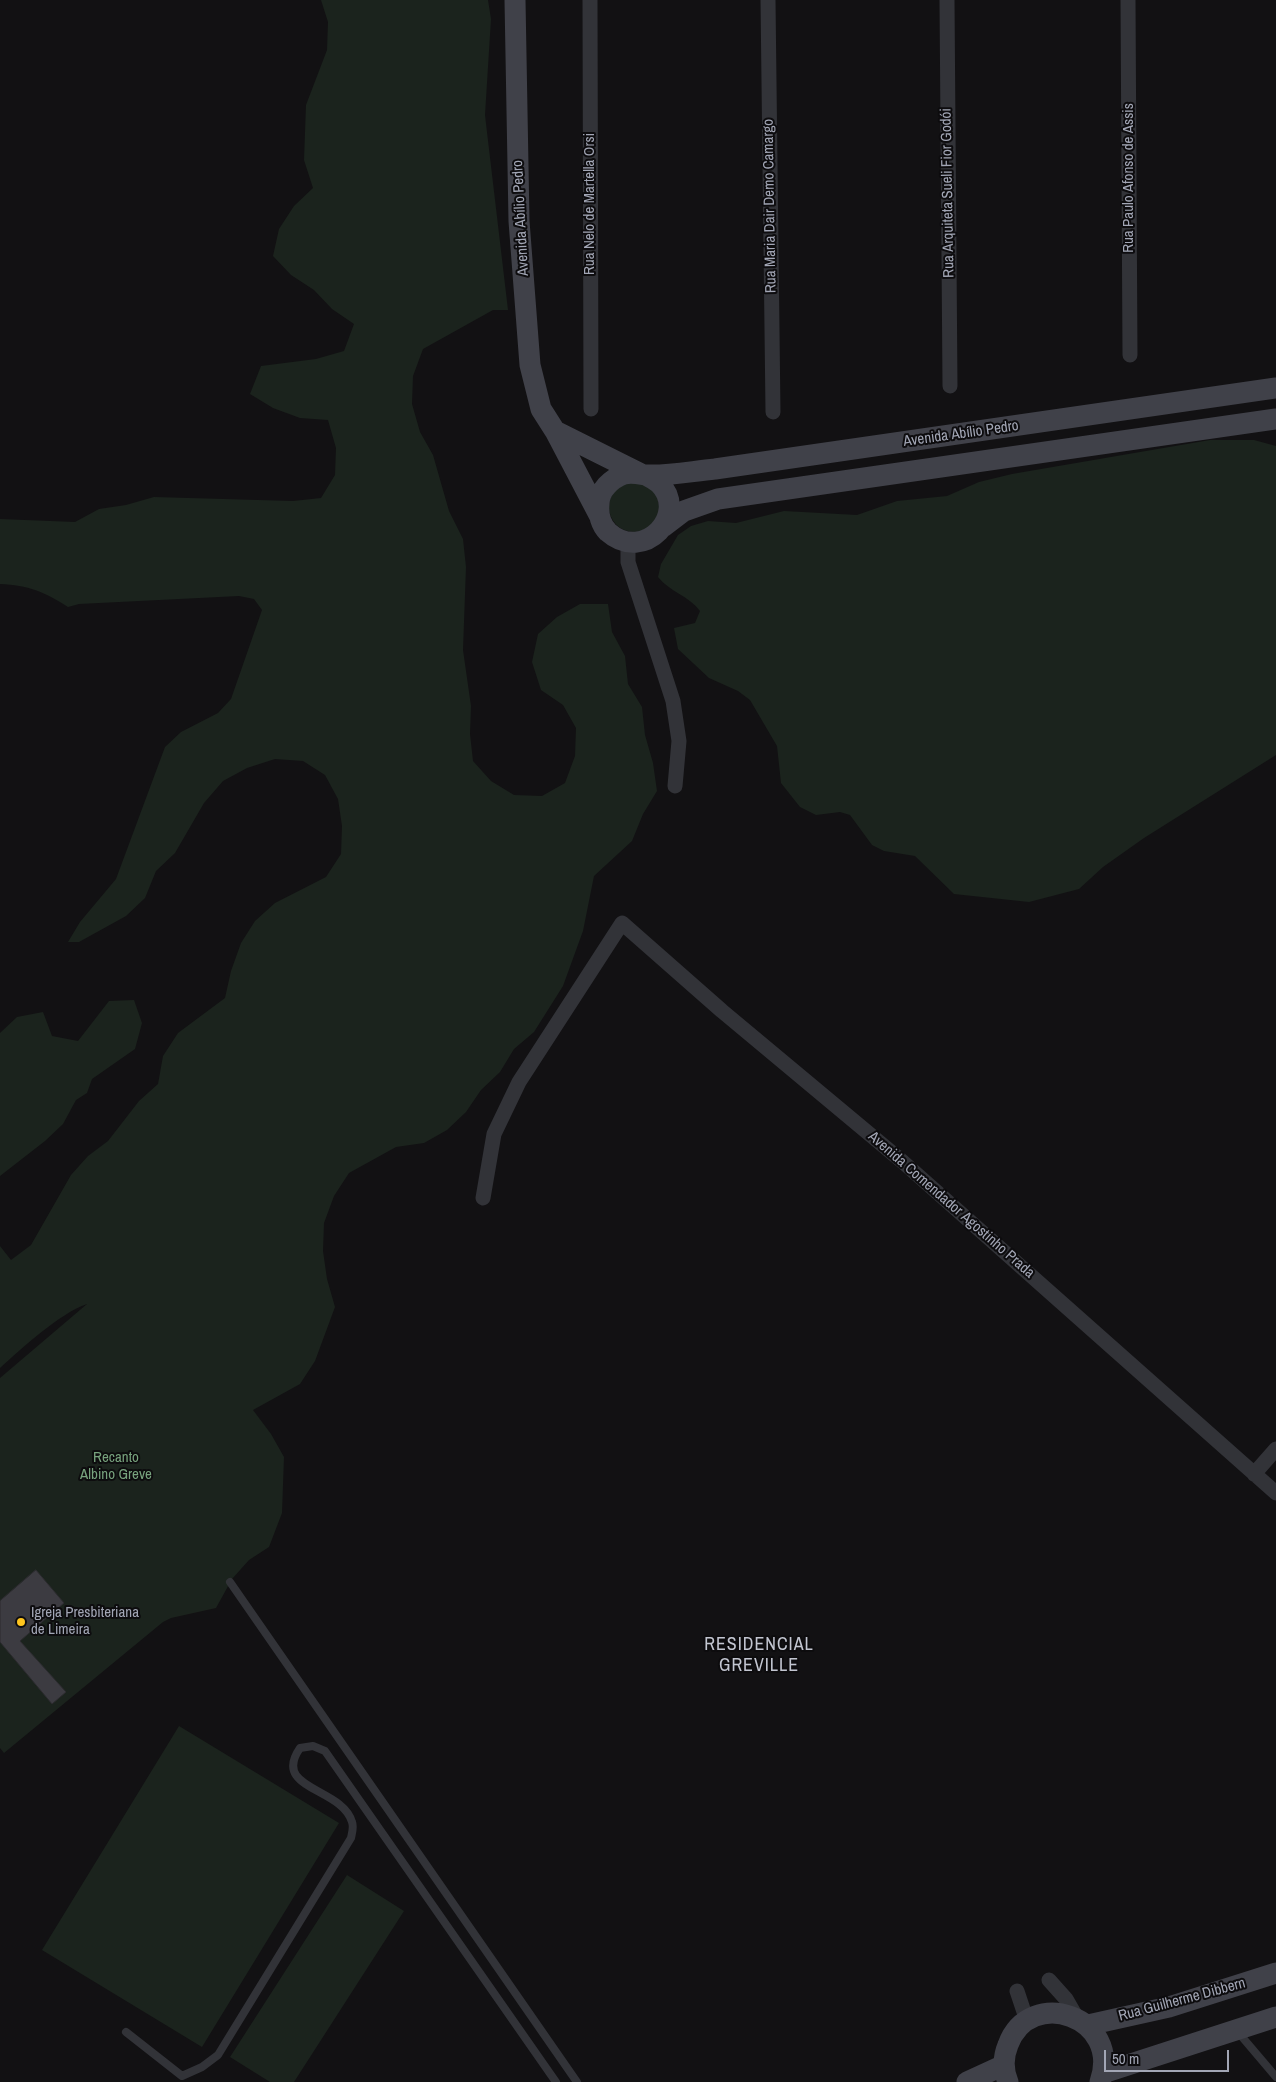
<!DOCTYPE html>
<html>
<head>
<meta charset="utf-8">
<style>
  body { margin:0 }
  #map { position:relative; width:1276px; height:2082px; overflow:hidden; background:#121113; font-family:"Archivo Narrow",sans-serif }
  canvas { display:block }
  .scale { position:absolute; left:1104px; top:2050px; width:125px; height:22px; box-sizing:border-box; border:2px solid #a2a6b5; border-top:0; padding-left:6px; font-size:15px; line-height:18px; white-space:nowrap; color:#a2a6b5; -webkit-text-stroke:4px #0d0c0e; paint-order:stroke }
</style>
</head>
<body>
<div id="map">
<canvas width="1276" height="2082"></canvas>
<div class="scale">50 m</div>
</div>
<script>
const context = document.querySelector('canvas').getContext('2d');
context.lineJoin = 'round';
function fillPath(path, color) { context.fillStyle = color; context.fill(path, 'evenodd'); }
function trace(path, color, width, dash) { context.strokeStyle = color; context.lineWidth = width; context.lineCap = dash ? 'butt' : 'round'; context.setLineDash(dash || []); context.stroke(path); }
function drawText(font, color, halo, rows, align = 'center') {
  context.font = font + ' "Archivo Narrow",sans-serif'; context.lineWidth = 4; context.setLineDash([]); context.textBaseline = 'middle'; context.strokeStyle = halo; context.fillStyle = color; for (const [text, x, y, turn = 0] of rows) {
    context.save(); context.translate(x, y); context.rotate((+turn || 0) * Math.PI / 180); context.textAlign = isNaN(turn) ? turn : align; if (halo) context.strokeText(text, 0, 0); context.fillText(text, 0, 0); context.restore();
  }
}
fillPath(new Path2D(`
  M321,0H488L491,19L485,115L508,310H493L423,349L413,376L412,404L420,432L433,455L449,511L463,539L466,567L463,650L471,706L470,734L473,761L491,781L514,795L542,796L565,783L575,756L576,728L563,705L541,690L532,662L538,634L557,617L580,604H608L612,632L625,656L628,684L642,707L645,735L653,763L657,791L643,814L632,841L594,876L583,931L563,986L534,1032L514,1049L500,1072L481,1090L466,1112L447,1130L424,1143L396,1147L349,1173L334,1196L324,1223L323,1251L327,1279L335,1307L315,1361L300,1384L253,1410L271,1434L284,1457L282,1513L269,1547L249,1560L232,1579L216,1608L171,1618L163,1622L4,1753L0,1748V1378L87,1304C60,1313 21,1349 0,1368V1246L11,1260L31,1245L71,1175L88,1156L108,1141L139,1101L158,1084L163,1056L178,1033L225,998L231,971L241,943L255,921L275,903L326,877L341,854L342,826L338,799L325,775L303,761L275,759L247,768L223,781L204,803L175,853L156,871L145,898L126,916L79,942H68L80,922L116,879L165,747L181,732L218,713L231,699L262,610L254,599L239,596L79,604L68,607C45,592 28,585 0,584V519L75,522L99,509L126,505L154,497L293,501L321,498L335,475L336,448L328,420L300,418L273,408L250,394L261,366L316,359L344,351L354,324L332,309L314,290L291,275L273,256L279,229L294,206L313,188L304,160L306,105L327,50L328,22Z
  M1210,440H1254L1276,446V755L1144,838L1103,867L1079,889L1029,902L954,894L915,856L884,851L872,845L850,815L840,812L816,815L800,807L781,783L777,746L750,700L738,691L709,678L678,649L674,628L695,623L700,611C689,596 670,592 658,577L661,564L678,535L691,526L708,521L736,523L784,511L857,515L897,501L947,496L979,482L1012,474Z
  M609 507a25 25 0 1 1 50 0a25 25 0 1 1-50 0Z
  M134,1000L142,1023L135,1049L92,1079L87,1093L76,1100L63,1124L45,1141L0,1176V1033L17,1017L43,1012L52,1036L78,1041L109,1001Z
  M179,1726L339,1823L202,2047L42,1950Z
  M347,1875L404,1911L294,2082H270L230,2057Z`), '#1b231d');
const building = new Path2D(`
  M36,1570L64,1603L20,1641L66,1692L52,1704L0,1642V1601Z`);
fillPath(building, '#3c3b41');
trace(building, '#2c2b2f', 1);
trace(new Path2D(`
  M230,1582L577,2082
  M1237,2031L1276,2077
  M126,2032L182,2076L202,2067L218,2055L351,1838C352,1833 354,1827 352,1822C342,1787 271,1790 300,1748L313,1746L325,1751L556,2082`), '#323338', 8);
trace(new Path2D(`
  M590,0L591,409
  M768,0L773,412
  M947,0L950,386
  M1128,0L1130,355
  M628,543V562L673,701L679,741L675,786
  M483,1198L494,1134L519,1082L622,923L722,1011L903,1162L1276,1493
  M1254,1474L1276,1449
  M1049,1980L1066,1999L1077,2018
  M1017,1991L1027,2021`), '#323338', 15);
trace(new Path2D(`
  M515,0L519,221L530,365L541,409L555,431L599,515
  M555,431L641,474
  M646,475C650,477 655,480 659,483C690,514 644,564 608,532C601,525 598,514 599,504C599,490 611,479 624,474C632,472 639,474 647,475C669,476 693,471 715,469L1276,388
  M663,527L684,511L718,499L1276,419
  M1088,2025L1169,2007L1276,1973
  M1103,2073L1276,2017
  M967,2082L1004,2065
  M1008,2082C1003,2070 1003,2057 1008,2045C1030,1985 1123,2017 1100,2082`), '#404149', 21);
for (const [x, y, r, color] of [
  [21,1622,5,"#ffc51e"]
]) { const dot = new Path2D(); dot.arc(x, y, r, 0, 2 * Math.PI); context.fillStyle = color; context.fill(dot); trace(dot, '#0d0c0e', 2); }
drawText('15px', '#a2a6b5', '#0d0c0e', [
  ["Rua Paulo Afonso de Assis",1129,178,-90],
  ["Rua Arquiteta Sueli Fior Godói",948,193,-91],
  ["Rua Nelo de Martella Orsi",590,204,-90],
  ["Rua Maria Dair Demo Camargo",770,206,-91],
  ["Avenida Abílio Pedro",521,218,-93],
  ["Avenida Abílio Pedro",961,434,-8],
  ["Avenida Comendador Agostinho Prada",951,1205,41],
  ["Rua Guilherme Dibbern",1182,2000,-15]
]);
drawText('15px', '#77a27d', '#0d0c0e', [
  ["Recanto",116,1458],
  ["Albino Greve",116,1475]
]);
drawText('15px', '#a2a6b5', '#0d0c0e', [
  ["Igreja Presbiteriana",31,1613],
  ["de Limeira",31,1630]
], 'left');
context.letterSpacing = '1px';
drawText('18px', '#c3c6d1', '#0d0c0e', [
  ["RESIDENCIAL",759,1645],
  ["GREVILLE",759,1666]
]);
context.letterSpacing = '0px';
</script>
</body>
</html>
